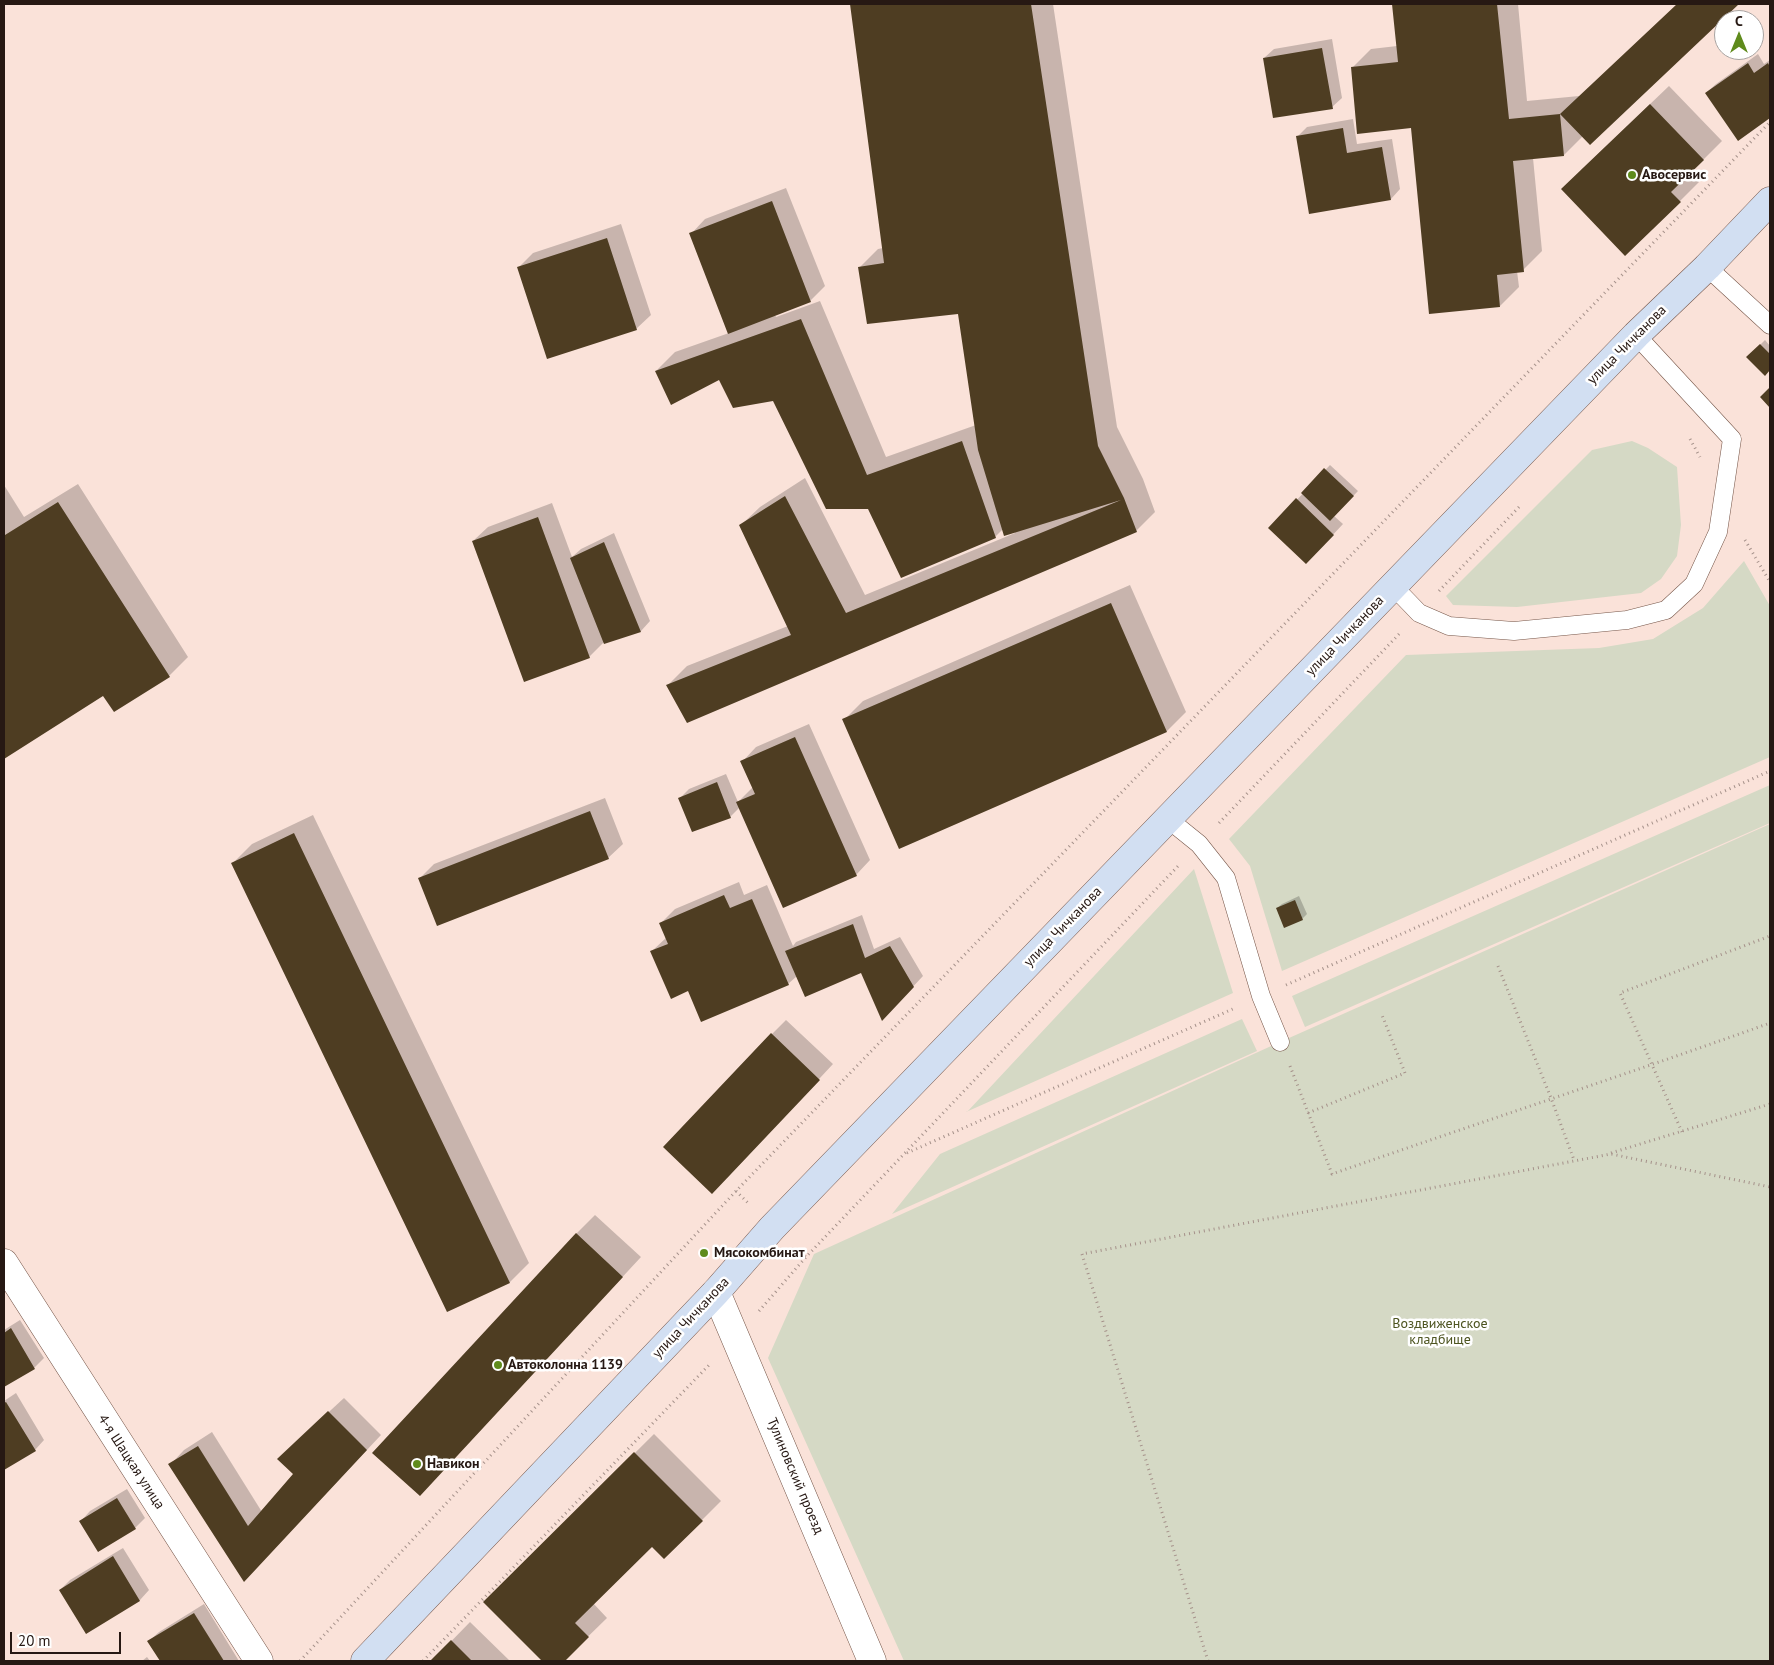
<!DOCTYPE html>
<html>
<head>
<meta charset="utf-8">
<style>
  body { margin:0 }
  #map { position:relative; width:1774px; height:1665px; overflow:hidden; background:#fae2d9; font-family:"PT Sans",sans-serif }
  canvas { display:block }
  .frame { position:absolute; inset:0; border:5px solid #261813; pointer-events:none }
  .north { position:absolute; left:1714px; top:10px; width:50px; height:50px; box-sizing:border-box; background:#fff; border:1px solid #a8a3a1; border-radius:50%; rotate:0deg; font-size:14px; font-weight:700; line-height:20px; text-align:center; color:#261813 }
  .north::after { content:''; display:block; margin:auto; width:18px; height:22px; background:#5f8b1c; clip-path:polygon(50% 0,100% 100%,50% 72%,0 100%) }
  .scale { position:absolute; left:10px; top:1632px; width:111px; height:22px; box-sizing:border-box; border:2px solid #261813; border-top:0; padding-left:6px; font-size:15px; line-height:18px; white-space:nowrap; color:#261813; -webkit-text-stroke:4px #fff; paint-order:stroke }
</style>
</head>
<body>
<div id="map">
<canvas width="1774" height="1665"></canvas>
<div class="frame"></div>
<div class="north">С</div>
<div class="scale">20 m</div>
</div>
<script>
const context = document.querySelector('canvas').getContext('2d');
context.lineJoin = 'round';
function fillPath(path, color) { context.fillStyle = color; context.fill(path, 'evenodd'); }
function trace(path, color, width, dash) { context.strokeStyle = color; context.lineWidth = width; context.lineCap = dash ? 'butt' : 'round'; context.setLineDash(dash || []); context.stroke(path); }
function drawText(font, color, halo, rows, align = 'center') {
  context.font = font + ' "PT Sans",sans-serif'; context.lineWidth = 5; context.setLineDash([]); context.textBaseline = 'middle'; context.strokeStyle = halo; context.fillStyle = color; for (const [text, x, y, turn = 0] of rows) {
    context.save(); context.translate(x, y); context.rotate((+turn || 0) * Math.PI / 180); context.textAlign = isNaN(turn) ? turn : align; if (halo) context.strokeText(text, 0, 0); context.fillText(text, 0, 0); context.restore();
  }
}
fillPath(new Path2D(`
  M1632,441L1648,448L1677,467L1681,525L1677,556L1661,579L1641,593L1517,607L1453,605L1446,596L1592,450Z
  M1744,561L1770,606V757L1282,971L1250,866L1229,839L1406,655L1599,648L1653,639L1703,608Z
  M1770,785V823L1305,1027L1292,996Z
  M1770,824V1661H904L768,1358L814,1254L1280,1042Z
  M1194,869L1233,993L966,1112H967Z
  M1242,1019L1257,1051L892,1214L940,1154Z`), '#d5d9c5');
fillPath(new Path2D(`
  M851,4H1053L1117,427L1143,479L1155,512L1136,531L668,685L687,666L788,626L740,526L760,507L805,478L865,595L1015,533L1014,531L1003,529L995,537L869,508L774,399L720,379L656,371L675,352L729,333L691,234L705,219L786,188L825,286L810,301L775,315L776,317L820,301L886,457L976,425L959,312L859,268L878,249L883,248Z
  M1393,4H1518L1527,101L1579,96V97L1678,4H1737L1590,143L1583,136L1564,155L1533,158L1542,251L1523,270L1517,271L1519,287L1500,306L1412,127L1352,68L1371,49L1397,46Z
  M1332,39L1342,98L1332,107L1264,58L1274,49Z
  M1758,54L1764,64L1770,60V117L1738,140L1706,93L1716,84Z
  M1669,86L1722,141L1690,173L1699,182L1680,201L1581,170Z
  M1353,119L1357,144L1392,139L1400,189L1391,199L1297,137L1307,127Z
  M621,224L651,315L636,329L519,267L533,253Z
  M1765,340L1770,346V369L1765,374L1748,357Z
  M1330,465L1358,491L1334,516L1343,524L1316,553L1270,528Z
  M78,484L188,657L169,676L104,694L4,758V485L24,517Z
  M552,503L572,557L581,549L614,533L650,621L641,631L604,642L589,657L473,541L488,527Z
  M1130,585L1186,712L1167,731L844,720L863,701Z
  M809,724L870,860L856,875L740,807L730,817L680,798L689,789L726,774L738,802L753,787L742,762L756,747Z
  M605,798L623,844L608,858L420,878L434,864Z
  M313,815L529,1263L510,1282L448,1311L233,863L252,844Z
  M739,882L744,895L767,885L793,946L796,942L862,915L874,949L900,937L923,976L891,1010L861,972L797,976L788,984L689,990L652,951L667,937L661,923L675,909Z
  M1299,896L1307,914L1302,919L1285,926L1277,908L1282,904Z
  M786,1020L833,1064L727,1178L772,1034Z
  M595,1215L641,1257L420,1495L576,1234Z
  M20,1320L44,1358L34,1368L4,1386V1330Z
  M16,1393L44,1440L35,1450L4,1469V1401Z
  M344,1398L381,1435L258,1566L170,1465L184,1450L212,1432L262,1512L295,1474L293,1445Z
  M654,1434L721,1501L664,1558L652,1545L593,1603L607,1618L563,1661H544L485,1602Z
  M127,1489L145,1518L135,1528L98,1550L81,1521L90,1511Z
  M123,1548L149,1590L140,1600L86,1632L60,1590L70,1580Z
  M204,1604L239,1661H161L149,1641L159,1632Z
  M470,1622L510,1661H432Z
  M147,1657L150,1661H142Z`), '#0003');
fillPath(new Path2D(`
  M850,4H1031L1098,446L1124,498L1137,532L687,723L666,685L791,635L739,525L785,496L846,613L1121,500L1004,536L978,450L958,314L867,324L858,267L884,263Z
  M1392,4H1497L1509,119L1560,114L1677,4H1739L1590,145L1560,114L1564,156L1513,161L1524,272L1497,275L1500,307L1429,314L1411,128L1357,134L1351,67L1398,62Z
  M1322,48L1333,109L1273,118L1263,58Z
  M1748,63L1754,73L1768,63L1770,67V118L1738,141L1705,93Z
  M1650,104L1704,160L1671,192L1681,202L1625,256L1561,189Z
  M1343,128L1347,153L1382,147L1391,200L1309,214L1296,136Z
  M772,201L811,302L728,334L689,233Z
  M607,238L637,330L547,359L517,267Z
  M801,319L867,475L962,441L996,538L901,578L868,509H826L773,401L733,408L719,380L671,405L655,371Z
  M1760,344L1770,354V370L1765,376L1746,357Z
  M1770,387V408L1760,397Z
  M1324,468L1354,496L1330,521L1301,493Z
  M1296,498L1334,535L1306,564L1268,528Z
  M58,502L170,677L114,712L103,696L4,759V533L5,535Z
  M538,517L590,658L524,682L472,541Z
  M604,542L641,632L604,644L570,558Z
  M1111,603L1167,732L899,849L842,719Z
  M795,737L857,876L783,908L736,802L755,794L740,761Z
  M717,782L731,818L692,832L678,798Z
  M590,811L609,859L437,926L418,878Z
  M294,833L510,1283L447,1312L231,863Z
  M724,895L730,908L752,899L789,985L701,1022L688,991L671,999L650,951L668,944L659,923Z
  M1295,900L1303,920L1284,928L1276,908Z
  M853,924L865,958L890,946L914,987L882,1021L861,973L805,997L785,951Z
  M771,1033L820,1080L712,1194L663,1147Z
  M576,1233L623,1277L420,1496L372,1453Z
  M11,1328L35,1369L4,1387V1333Z
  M6,1402L36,1451L4,1470V1403Z
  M328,1411L367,1450L244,1582L168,1464L198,1446L248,1526L293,1474L277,1459Z
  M634,1452L703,1521L664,1559L652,1547L575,1623L589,1637L565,1661H542L483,1602Z
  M117,1498L136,1529L98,1552L79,1521Z
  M113,1556L140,1601L86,1634L59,1590Z
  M194,1613L224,1661H160L147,1641Z
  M451,1640L472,1661H430Z`), '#4e3d22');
const service = new Path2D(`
  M1707,267L1770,325
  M1393,586L1419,613L1449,626L1514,631L1627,620L1666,610L1694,584L1718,532L1732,439L1636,335
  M1168,819L1199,844L1226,878L1261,996L1280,1042`);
const minor = new Path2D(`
  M4,1263L259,1661
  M716,1292L872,1661`);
const secondary = new Path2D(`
  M365,1661L716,1292L772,1228L1636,335L1707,267L1770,201`);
trace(service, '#765649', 19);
trace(minor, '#765649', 29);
trace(secondary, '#765649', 29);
trace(new Path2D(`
  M1690,439L1700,457
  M1745,540L1770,582
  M1439,591L1519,507
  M1219,823L1401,632
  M1498,966L1551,1098L1574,1160
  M1286,985L1770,771
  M1290,1066L1332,1174C1478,1123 1625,1075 1770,1023
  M1308,1113L1405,1073L1382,1015
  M1682,1132L1620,993L1770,936
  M907,1153L1235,1008
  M1611,1153L1770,1104
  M736,1191L749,1204
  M797,1250L806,1257
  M759,1311L806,1257L1180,864
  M300,1661L736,1191L1770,122
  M423,1661L711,1363
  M1208,1661L1082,1254L1611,1154L1770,1187`), '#a5918a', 3, [1, 4]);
trace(service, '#fff', 18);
trace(minor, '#fff', 28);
trace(secondary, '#d2dff2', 28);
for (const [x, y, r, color] of [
  [1632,175,5,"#5f8b1c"],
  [704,1253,5,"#5f8b1c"],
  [498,1365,5,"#5f8b1c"],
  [417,1464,5,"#5f8b1c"]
]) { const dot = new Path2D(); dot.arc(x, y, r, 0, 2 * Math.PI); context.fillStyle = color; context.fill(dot); trace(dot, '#fff', 2); }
drawText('bold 14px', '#261813', '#fff', [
  ["Авосервис",1642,175],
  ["Мясокомбинат",714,1253],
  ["Автоколонна 1139",508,1365],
  ["Навикон",427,1464]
], 'left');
drawText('14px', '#261813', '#fff', [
  ["улица Чичканова",1627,345,-45],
  ["улица Чичканова",1345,636,-46],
  ["улица Чичканова",1063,927,-46],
  ["улица Чичканова",691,1318,-47],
  ["4-я Шацкая улица",131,1462,57],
  ["Тулиновский проезд",795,1476,67]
]);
drawText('14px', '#4d5420', '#fff', [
  ["Воздвиженское",1440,1324],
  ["кладбище",1440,1340]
]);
</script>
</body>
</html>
